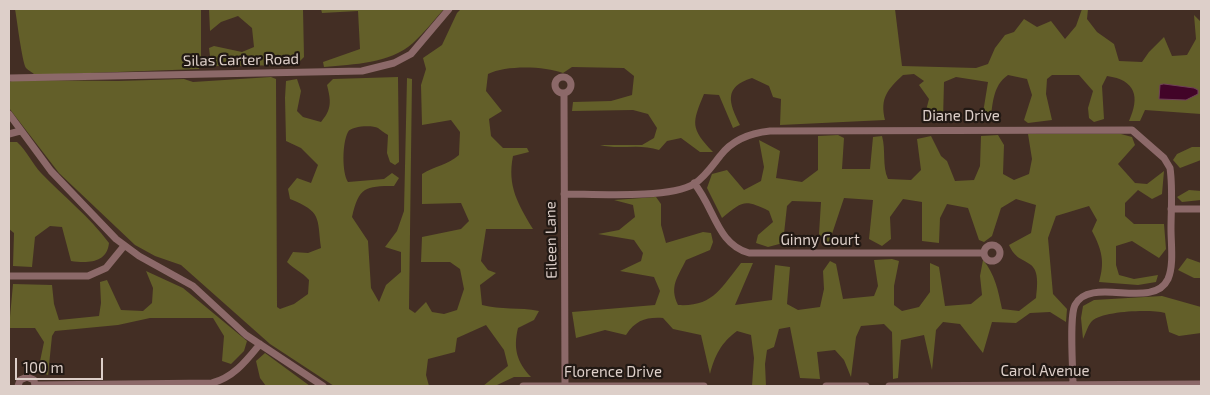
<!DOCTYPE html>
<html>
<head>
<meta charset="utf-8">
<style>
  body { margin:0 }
  #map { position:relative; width:1210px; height:395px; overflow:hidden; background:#432e24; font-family:"Exo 2",sans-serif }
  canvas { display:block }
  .frame { position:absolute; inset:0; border:10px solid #ddcfc9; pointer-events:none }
  .scale { position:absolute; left:15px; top:358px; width:88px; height:22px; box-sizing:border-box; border:2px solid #ddcfc9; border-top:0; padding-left:6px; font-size:15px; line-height:18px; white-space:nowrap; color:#ddcfc9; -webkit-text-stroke:4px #221914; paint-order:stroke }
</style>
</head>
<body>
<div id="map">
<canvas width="1210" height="395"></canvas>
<div class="frame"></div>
<div class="scale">100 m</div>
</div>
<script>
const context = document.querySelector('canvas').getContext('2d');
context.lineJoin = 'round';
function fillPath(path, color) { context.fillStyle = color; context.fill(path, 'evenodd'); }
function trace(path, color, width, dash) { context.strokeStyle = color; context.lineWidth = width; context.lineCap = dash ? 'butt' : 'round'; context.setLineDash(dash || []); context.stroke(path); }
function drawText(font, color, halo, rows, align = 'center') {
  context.font = font + ' "Exo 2",sans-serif'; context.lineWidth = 4.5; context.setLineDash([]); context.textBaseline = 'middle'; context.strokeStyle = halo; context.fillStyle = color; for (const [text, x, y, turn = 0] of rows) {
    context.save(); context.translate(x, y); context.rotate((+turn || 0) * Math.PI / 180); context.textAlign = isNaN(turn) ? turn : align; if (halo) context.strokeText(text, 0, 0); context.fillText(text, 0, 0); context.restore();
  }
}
fillPath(new Path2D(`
  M15,9H201V61L199,69L35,75C33,73 28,70 26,68C22,62 17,20 15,9Z
  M209,9H303L304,57L296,65L215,66L211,64L209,48L214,46L242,52L254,47L252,28L238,16L221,22L210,31Z
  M321,9H444C434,20 424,33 413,43C389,64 354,64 324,67L323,62L360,49L358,11L322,13Z
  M461,9H895L902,66L976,68L988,64L995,48L1005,35L1014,32L1024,19L1037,27L1051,21L1065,39L1076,26L1082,9H1088L1087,19L1097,32L1114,44L1119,61L1142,62L1149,52L1164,37L1172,56L1187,55L1196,39L1194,15L1201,22V114L1145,110L1140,121H1129C1140,97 1136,80 1107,76L1102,86L1104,119L1094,122L1089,118L1088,108L1093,91L1079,75H1052L1047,79L1046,94L1052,120L1028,123L1024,120L1032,95L1027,79L1008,75C992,86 993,105 990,123L982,119L988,82L956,77L944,82L943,120L924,118L929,99L919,85L924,81L914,74L903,75C887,90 880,98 885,120L780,125L781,99L773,97L769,86L752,78C723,87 729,103 740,125L733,128L719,95L704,94C692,123 690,128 713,152H700L681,138L667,141L659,150C640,143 619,150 600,145H642L654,138L657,128L648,114L633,110L572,111L573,102L611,101L632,95L634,76L624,68L572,67L563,73C544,66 506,65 488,74L486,91L502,111L489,119L491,136L503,148H527L529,152L513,156C507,186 518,204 533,229H486L481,261L488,270L496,273L480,285L482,305C501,310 519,307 539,311L534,320L518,328C513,349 517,362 531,377H514L495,386H483L508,366L504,350L486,325L457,338L455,352L428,359L426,375L429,386H334L270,344L181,265L155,256L135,245L59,173L9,108V82L15,80L118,81L184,79L193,82L271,77L276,79L277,307L280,309L294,304L308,294L309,280C302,272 294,269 287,262L293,252L308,253L321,248C317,217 322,212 290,199L288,189L297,178L311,183L318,165L301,148L286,141L285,98L286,81L297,79L301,91L297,111L303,117L321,122C332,109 331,101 327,85L333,79L398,77L399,162L395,165L390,162L387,153L388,135C384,133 381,130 378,128C372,125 351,126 348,132C342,143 342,173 348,182L384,179L392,173L399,178L394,186C365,186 359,187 352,217L368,241L371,288L379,302L386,285L401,272V252L385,247L397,231L404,211L407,78L412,79L409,309L415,313L426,302L432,312L444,314L457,310L464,289L460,269L450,262H421L422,237L461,229L469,221L461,203L422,204V174C435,166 448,165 459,155L460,132L451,120L422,125L421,85L426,69L423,58L442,45L457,13Z
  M1028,134H1121L1132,137L1135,145L1118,164L1135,183L1147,184L1164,171L1162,194L1152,199L1138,190L1125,203V216L1134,224H1164L1166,249L1159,258L1132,241L1116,246V265L1119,275L1134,279L1158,275L1156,282L1138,285L1099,282C1105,262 1102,250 1092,231L1097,220L1089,206L1056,216L1048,238L1053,294L1067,309L1066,322L1050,312L1030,313L1016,323L992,322L983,353L960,324L943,322L936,330L932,370L924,335L901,340L898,378L893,379L892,332L884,324L861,326L856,337L851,377L844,360L835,350L817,352L820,379L800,378L790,327L779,329L774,347L767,350L765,364L766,386H752L754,358L751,335L737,331C721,343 715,355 710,374L701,335L673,329L663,318C646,317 636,320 626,335L605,330L576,338L572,312L655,305L660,291L654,277L620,271L641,261L643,253L634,240L598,234L619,230L635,217L633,205L614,200L656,197L661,204V225L666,243L703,232L711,233L713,242L710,250L686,260C678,277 669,286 678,305C713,307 721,288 741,263H753L735,305L772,300L775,265L790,267L787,304L798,310L820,307L824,289L823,271L830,261L836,264L843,299L874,296L878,286L874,260L892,259L899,261L894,286V305L902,311L919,307L930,292V263L939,267L945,306L971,304L982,295L980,276L983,260C995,274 998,290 1002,309L1019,311L1036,298C1043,251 1020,271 1009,245L1031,233L1036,205L1016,199L1001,208L992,236L984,242L979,240L968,208L947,204L940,218L939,243L922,241V202L903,199L890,217L891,239L882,246L869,239L873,200L844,198L828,246L819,234L821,202L792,201L787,206L783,243L768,247L756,243L758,235L773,222L769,211C744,199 743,201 722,218L707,188L712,174L727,170L744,190L761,181L764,167L759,140L780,151L776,178L802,182L818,170V136L838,135L844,138L842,169H870L873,137L882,136C886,150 882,166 888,179L911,180L921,170L917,139L931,136L941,156L947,161L955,181L974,180L980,166L981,136L998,135L1004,145L1003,174L1014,180L1029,174L1032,159Z
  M9,142H17C27,151 32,163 41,173C64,197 89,216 109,243C107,264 86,263 71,261L62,227L50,226L35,237L32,267L13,266L14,233L9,229Z
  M1192,147H1201V160L1180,168L1173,160L1177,154Z
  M1189,190L1201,191V200L1182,202L1177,197Z
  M1187,258L1201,263V278H1194L1178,270Z
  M146,271L183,288L247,341L244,351L231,364L222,361L224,336L213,318H150L118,325L55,331L52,336L48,375L38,371L44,342L35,328H9L13,284L52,285L54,304L59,320L99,316L101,303L100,282L107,280L121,310L143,311L152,303L153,288Z
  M1162,296L1201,307V333L1179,336L1169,332L1165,313C1150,309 1103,311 1092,321C1088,325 1086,333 1083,339L1081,318L1083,306L1094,300Z
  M265,353L310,386H266L260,378L256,361Z`), '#635f29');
const water = new Path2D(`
  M1164,84L1194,88L1198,90V94L1186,100L1159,99L1160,85Z`);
fillPath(water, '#420428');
trace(water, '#704158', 1);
trace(new Path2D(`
  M555 85a8 8 0 1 1 16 0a8 8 0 1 1-16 0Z
  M9,78L362,71L394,63L411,54L449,9
  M564,94L565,386
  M9,114L51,171L116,239L139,256L193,286L246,335L323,386
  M9,134L20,131
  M694,183C715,209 717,244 749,253H984
  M564,194C595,194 669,199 694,184C705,177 712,166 720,156C732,140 750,133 770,131L1132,130L1164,158L1170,168C1173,188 1171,209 1171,229C1171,244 1174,265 1168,279C1153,311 1090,275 1075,305C1069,317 1073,368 1073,385
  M1171,209H1201
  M984 253a8 8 0 1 1 16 0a8 8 0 1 1-16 0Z
  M9,276H88L106,268L124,246
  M35,385L212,383C234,377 246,361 260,344
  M18,386L20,380L27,377L34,380L35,386
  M523,386H704
  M826,386H866
  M889,386L1201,384`), '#8c6969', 7);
drawText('15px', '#ddcfc9', '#221914', [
  ["Silas Carter Road",241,60,-1],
  ["Diane Drive",961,116],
  ["Eileen Lane",551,240,-91],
  ["Ginny Court",820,240],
  ["Carol Avenue",1045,371],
  ["Florence Drive",613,372]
]);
</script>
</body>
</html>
